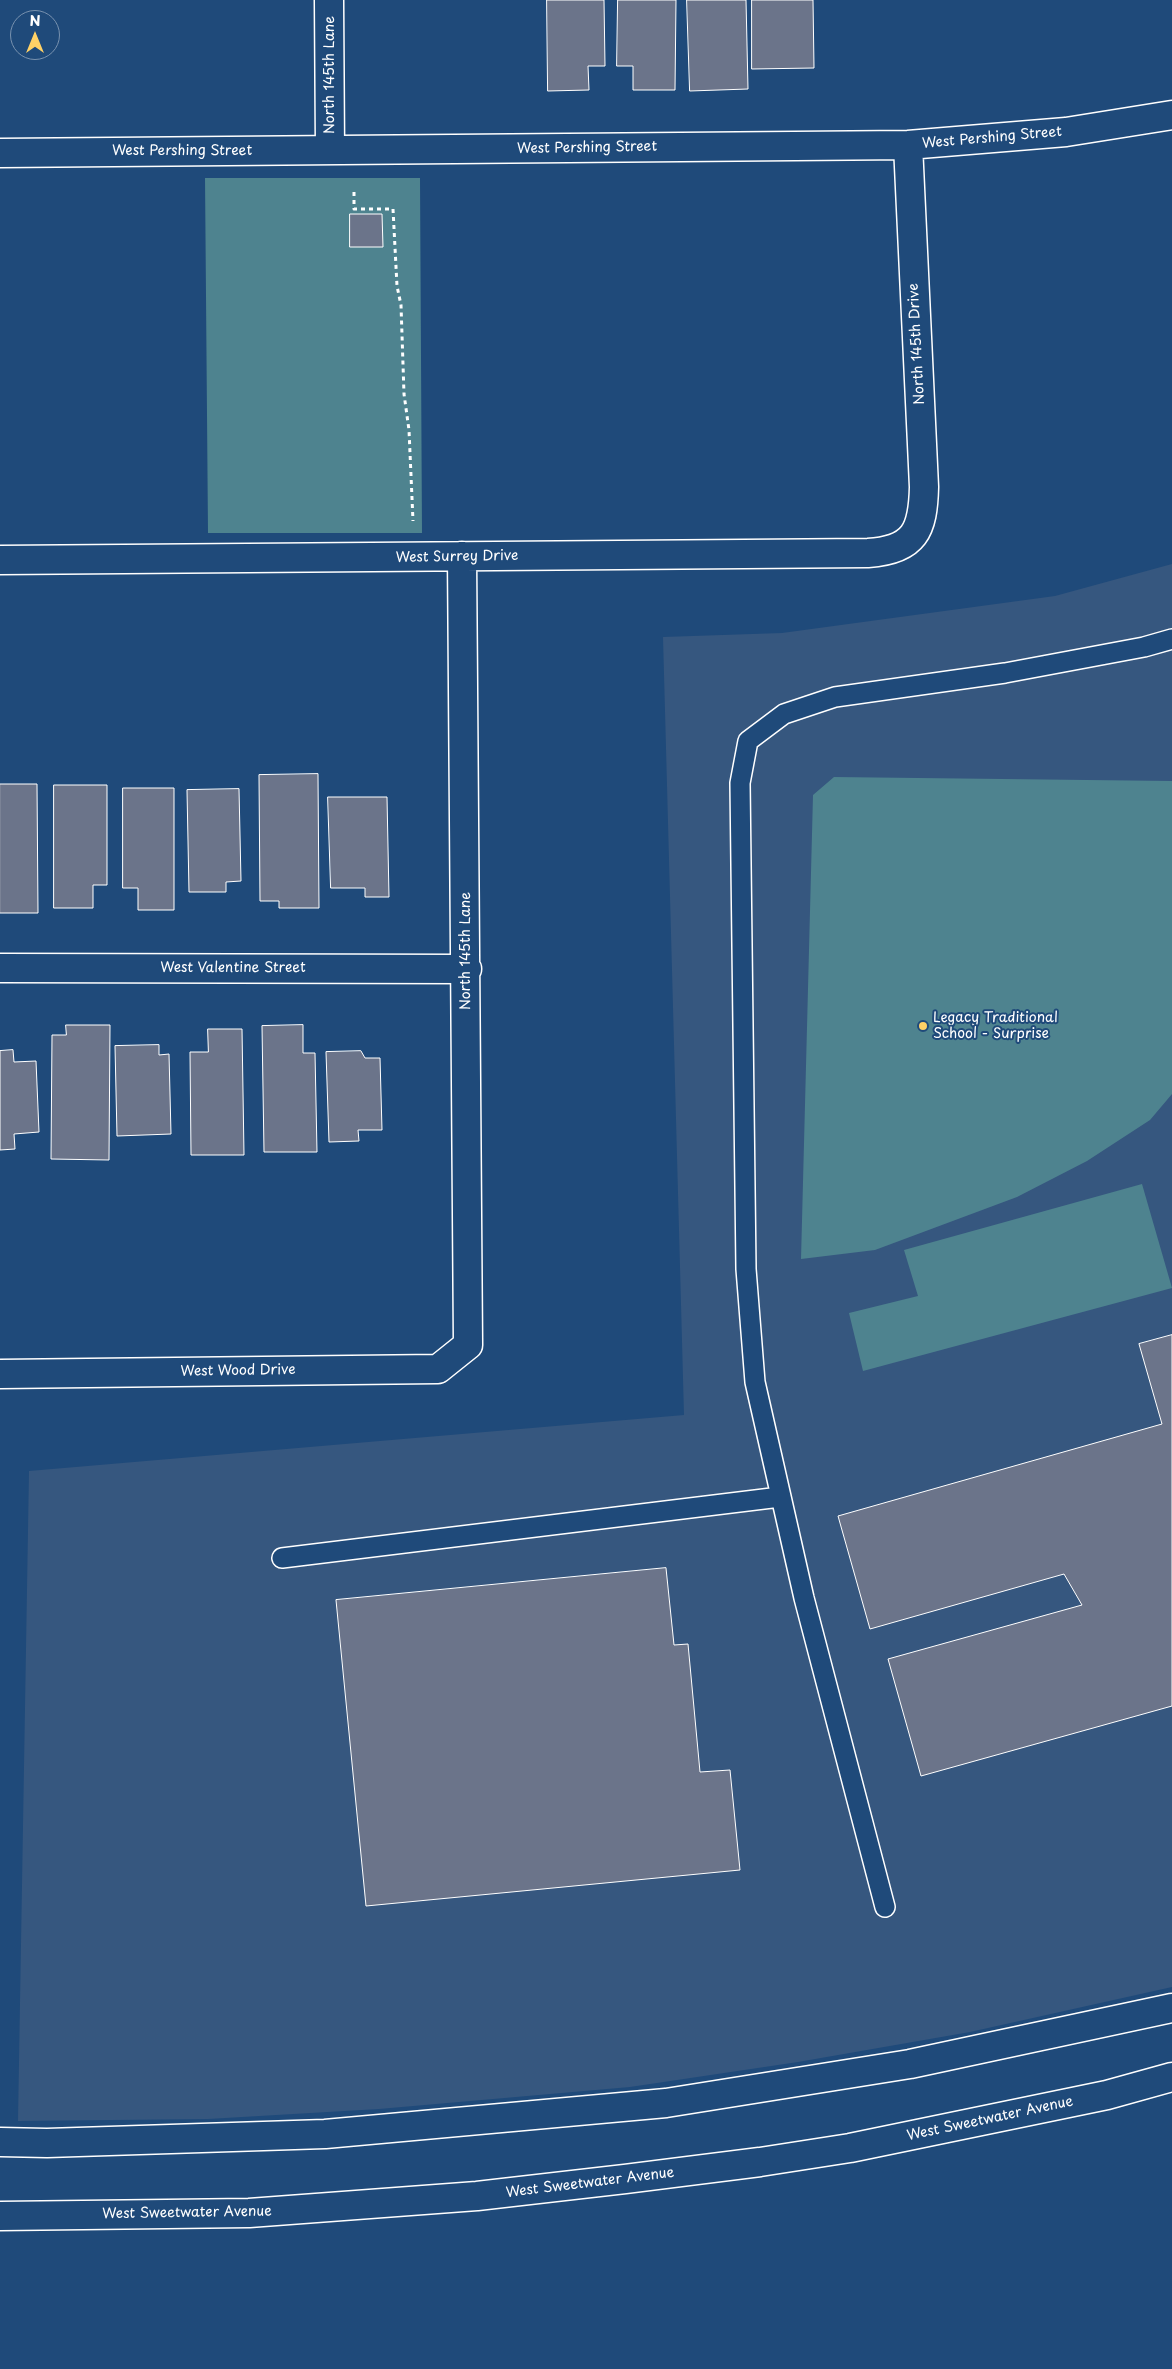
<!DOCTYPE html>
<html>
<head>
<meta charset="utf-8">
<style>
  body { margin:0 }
  #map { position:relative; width:1172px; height:2369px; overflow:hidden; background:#1f4a7a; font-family:"Playpen Sans",sans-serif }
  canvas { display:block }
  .north { position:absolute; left:10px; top:10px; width:50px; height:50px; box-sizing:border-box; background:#1f4a7a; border:1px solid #7992af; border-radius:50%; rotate:0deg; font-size:14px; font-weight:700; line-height:20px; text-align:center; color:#fff }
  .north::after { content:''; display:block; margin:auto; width:18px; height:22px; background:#ffd166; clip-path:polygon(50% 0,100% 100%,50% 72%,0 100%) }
</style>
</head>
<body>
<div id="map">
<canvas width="1172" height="2369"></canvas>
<div class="north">N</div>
</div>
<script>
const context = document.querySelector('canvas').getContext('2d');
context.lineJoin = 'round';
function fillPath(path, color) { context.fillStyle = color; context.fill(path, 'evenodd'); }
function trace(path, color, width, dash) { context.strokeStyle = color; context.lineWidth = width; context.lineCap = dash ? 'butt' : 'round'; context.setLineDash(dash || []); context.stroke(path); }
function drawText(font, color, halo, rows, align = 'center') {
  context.font = font + ' "Playpen Sans",sans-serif'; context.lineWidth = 4; context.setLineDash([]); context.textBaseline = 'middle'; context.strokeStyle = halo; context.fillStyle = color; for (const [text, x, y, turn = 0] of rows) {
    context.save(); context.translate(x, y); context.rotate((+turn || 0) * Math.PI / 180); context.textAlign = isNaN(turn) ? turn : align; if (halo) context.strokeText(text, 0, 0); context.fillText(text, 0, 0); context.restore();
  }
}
fillPath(new Path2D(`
  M1172,564V1987L970,2032L798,2062L630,2087L379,2109L208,2119L18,2121L29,1471L684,1415L663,637L782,633L1055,596Z`), '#36577f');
fillPath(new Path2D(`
  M205,178H420L422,533H208Z
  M834,777L1172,781V1094L1150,1120L1087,1161L1017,1197L875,1250L801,1259L813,795Z
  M1142,1184L1172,1288L863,1371L849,1313L918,1296L904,1250Z`), '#4e838f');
const building = new Path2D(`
  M547,0H604L605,66H588L589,90L548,91Z
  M618,0H676L675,90H633V66H617Z
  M687,0H746L748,89L690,91Z
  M752,0H813L814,68L752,69Z
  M350,214H382L383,247H350Z
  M318,774L319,908H279V901H260L259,775Z
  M0,784H37L38,913H0Z
  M54,785H107V885H93V908H54Z
  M123,788H174V910H138V888H123Z
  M239,789L241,881L226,882V892H189L187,790Z
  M328,797H387L389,897H365V888H331Z
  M66,1025H110L109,1160L51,1159L52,1035H66Z
  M303,1025V1053H315L317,1152H264L262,1026Z
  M208,1029H242L244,1155H191L190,1052H208Z
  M159,1045V1055L169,1054L171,1134L117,1136L115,1046Z
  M13,1050L14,1062L36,1061L39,1132L14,1134L15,1149L0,1150V1051Z
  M361,1051L365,1058H380L382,1130H358L359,1141L329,1142L326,1052Z
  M1172,1335V1706L921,1776L888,1659L1082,1605L1064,1574L870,1629L838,1516L1162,1424L1139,1344Z
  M666,1568L674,1645L688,1644L700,1772L730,1770L740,1870L366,1906L336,1600Z`);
fillPath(building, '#6b748a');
trace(building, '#fff', 1);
const service = new Path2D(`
  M282,1558L780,1497
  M885,1907L804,1598L755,1382L746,1269L740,783L748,741L784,714L835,697L1005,673L1144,647L1172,639`);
const minor = new Path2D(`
  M329,0L330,150
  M0,153L908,145L1066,132L1172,115
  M0,560L868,553C915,550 923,530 924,487L908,145
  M0,968L467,969
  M0,1374L438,1369L468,1345L462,556`);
const tertiary = new Path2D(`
  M0,2142L47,2143L325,2134L666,2103L910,2064L1172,2008
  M0,2216L249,2213L477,2196L625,2179L760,2162L850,2148L1107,2095L1172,2077`);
trace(service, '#fff', 22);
trace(minor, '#fff', 31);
trace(tertiary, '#fff', 31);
trace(new Path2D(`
  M354,192V209H393L397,286L401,305L404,394L409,430L413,521`), '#fff', 3, [4, 4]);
trace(service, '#1f4a7a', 19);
trace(minor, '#1f4a7a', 28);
trace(tertiary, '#1f4a7a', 28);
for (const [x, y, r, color] of [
  [923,1026,5,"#ffd166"]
]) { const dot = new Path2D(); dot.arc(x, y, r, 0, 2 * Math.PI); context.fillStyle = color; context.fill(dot); trace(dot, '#1f4a7a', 2); }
drawText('14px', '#fff', '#1f4a7a', [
  ["North 145th Lane",330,75,-90],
  ["West Pershing Street",992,138,-5],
  ["West Pershing Street",587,148,-1],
  ["West Pershing Street",182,151],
  ["North 145th Drive",917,344,-93],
  ["West Surrey Drive",457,557,-1],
  ["North 145th Lane",466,951,-90],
  ["West Valentine Street",233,968],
  ["West Wood Drive",238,1371,-1],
  ["West Sweetwater Avenue",990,2119,-12],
  ["West Sweetwater Avenue",590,2183,-7],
  ["West Sweetwater Avenue",187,2213,-1]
]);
drawText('14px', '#fff', '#1f4a7a', [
  ["Legacy Traditional",933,1018],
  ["School - Surprise",933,1034]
], 'left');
</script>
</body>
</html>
